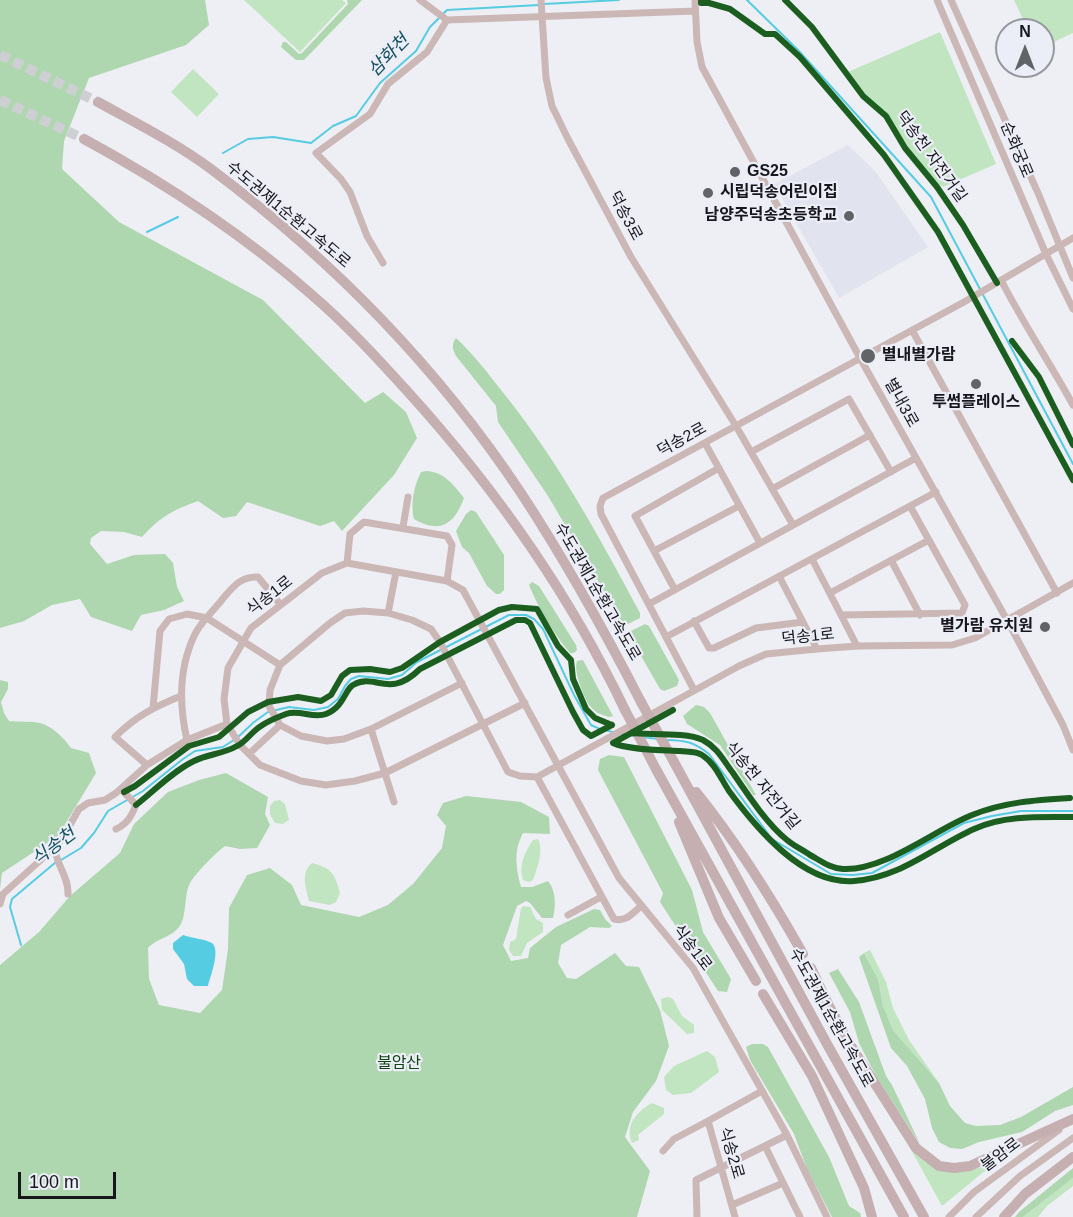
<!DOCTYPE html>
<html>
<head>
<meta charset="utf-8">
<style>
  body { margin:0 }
  #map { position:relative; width:1073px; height:1217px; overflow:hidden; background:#eeeff4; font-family:Arial,sans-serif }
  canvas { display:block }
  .north { position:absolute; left:995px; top:18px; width:60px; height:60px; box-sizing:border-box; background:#ebedf7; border:2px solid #96979f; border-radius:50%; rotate:0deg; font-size:16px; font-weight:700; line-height:24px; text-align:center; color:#17171b }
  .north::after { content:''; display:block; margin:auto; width:21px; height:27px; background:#626367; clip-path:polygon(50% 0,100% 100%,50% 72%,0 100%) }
  .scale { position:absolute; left:18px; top:1172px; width:98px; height:27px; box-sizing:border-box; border:3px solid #17171b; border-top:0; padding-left:8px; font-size:18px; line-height:21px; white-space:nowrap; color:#17171b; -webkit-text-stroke:4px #ebedf7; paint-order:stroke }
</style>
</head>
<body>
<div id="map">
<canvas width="1073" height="1217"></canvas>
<div class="north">N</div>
<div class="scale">100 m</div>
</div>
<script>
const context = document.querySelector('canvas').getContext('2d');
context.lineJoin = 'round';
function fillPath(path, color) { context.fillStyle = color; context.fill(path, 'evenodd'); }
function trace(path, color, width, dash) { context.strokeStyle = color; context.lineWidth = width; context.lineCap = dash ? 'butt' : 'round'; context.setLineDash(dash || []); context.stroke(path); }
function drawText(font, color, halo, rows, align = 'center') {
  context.font = font + ' Arial,"Noto Sans KR",sans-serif'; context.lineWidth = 4.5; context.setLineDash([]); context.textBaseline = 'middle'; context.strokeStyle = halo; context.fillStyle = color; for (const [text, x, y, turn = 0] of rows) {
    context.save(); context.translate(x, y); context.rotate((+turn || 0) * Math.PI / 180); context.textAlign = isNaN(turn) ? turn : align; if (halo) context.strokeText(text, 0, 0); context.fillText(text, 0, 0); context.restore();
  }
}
fillPath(new Path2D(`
  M848,145L875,171L928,247L839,298L774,184Z`), '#e1e3ef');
fillPath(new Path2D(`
  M244,0H342L346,3L300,52Z
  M1014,0H1073V33L1043,47V30H1028Z
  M940,32L996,164L943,187L938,184L909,148L883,112L866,96L848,72Z
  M193,69L219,94L197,117L171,92Z
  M280,800L285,804L289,820L283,824L275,823L270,815V806L274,801Z
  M538,839C544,850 537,869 533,880L529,882L523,880C518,865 525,852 533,840Z
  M312,863C332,868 335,874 340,893L336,902L330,905L309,901C306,888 300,873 312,863Z
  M524,906L530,907L536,919L543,923V932L527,943L521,956H513L509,950L510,942L516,939L521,908Z
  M870,950L886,982L893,1008L909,1040L939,1083L893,1030L883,1006L878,979L864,953Z
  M668,997L673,999L682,1016L694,1025V1033L687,1034L662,1010L661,999Z
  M707,1051L715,1057L719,1072L691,1093L673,1095L666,1090L664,1077L674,1066Z
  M652,1103L664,1108V1114L638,1135L639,1140L632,1143C624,1125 638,1111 652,1103Z
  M908,1144L914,1152L969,1171L996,1162L942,1206Z
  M1073,1178V1186L1047,1206L1038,1217H1023Z`), '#c1e5c1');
fillPath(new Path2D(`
  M0,0H205L209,25L186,45L89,78L64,141L62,169L119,222L263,300L365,403L383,392L406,412L417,438L394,475L342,531L334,521L320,526L247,502L236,516L223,518L198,501C173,510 160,517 142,537L124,532L101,531L91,538L90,544L107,564L134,555L165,554L173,563L177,587L184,601L164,610L141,615L132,631L91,617L80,599L52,605L24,621L0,628Z
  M347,0H362L304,60H296L281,47L283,42H286L299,54L302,53L348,4Z
  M456,338C473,354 487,372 501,390C557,459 598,535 640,613V618L626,625L622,622L548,496L498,422L496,406L456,356C453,350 451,344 456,338Z
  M426,471C443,471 454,485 464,498C454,525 440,534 414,519C410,504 414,486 421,472Z
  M471,510L476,512L504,555V590L500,594H496L487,586L469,553L462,547L456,531L466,514Z
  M532,582L539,586L576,645L577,650L574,653H570C553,633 539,609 529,585Z
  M645,624L649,626L679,680L677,686L664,691L660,689L629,635L631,631Z
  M583,660L613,716L609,717C603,715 595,713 591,707C584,699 573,671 577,661Z
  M0,680L8,682V689L1,702L4,713L9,721C18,722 32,721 40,723C52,726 64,738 71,748L89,753L96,773L58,836L2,873L0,889Z
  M696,705L704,707L710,713L756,795H753L720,745L687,724L683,716Z
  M609,755L624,757L692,890L703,932L731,979L727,992L718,991L660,902L663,893L598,770L600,759Z
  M226,773L268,797L265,814L270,825L257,848L240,849L225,846C215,853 196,873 190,883C184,894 187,911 181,924C173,938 158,937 148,948L149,979L159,1005L200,1013L222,990L228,949L229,908L247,875L270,868L292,885L301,905L359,917L388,905L413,884L442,848L446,826L437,815L443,803L466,796L494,799L521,802L549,817L550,834L523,833C513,851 516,869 521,887H532L548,881C556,890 556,907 553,918H542L530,903L526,901L517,906L503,945L511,961L528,958L530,948L556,927L594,909L600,910L605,919L612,926L609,928L590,927L561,945L558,963L567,978L576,979L615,953L626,966L639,967L660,1010L669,1046L656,1081L633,1112L625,1137L650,1171L637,1217H0V965L39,932L70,896L120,853L134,824L168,792L199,780Z
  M864,953L878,979L883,1006L893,1030L939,1083L950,1106L965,1123L976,1126L1000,1125L1021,1117L1073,1087V1105L1055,1111L1022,1132L979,1142L962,1149L950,1148L939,1142L932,1128L925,1099L907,1066L891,1048L859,957Z
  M838,969L859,1002L886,1076L892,1085L920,1144L876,1076L859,1043L850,1012L829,973Z
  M752,1044H763L768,1047L829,1157L849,1206L860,1213L861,1217H832L807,1169L794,1134L750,1060L746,1047Z
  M1073,1168V1178L1023,1217H1015L1019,1212Z`), '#aed6af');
fillPath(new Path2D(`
  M183,935C191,938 205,939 212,943C221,950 210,977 208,986H194L187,979L184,964L173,949V943Z`), '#56cce3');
trace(new Path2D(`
  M747,0L798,50L931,197L1073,464
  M544,4L619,0
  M223,153L248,139L273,137L311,143L333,126L356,116L380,83L416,51L430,27L447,10L539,5
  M147,232L178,217
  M622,734L634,736
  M643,737L658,739
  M666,740C685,740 694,742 709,754L772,839L831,874L853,875L872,873L964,823L992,816L1021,811H1073
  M61,860L81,848L94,833L108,811L143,791L183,759L195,751L223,747L237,738L254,722L268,712L289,707L314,710L328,707L338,699L345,686L351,679L359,676L388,679L402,675L417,662L509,615H526L534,619L543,629L574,695L591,725L600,729L613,732
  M21,945L10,907L12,899L56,862`), '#56cce3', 2);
trace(new Path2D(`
  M0,55L98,102
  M0,100L84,139`), '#cecfd3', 10, [10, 5]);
trace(new Path2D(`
  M420,0L447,20L695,11
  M541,0L546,78L552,106L568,139L631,257L736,426L793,525
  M695,0L697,42L702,67L860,358L1007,620L1063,725L1073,750
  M937,0L1046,254L1073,309
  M951,0L1038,193L1073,278
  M383,263L367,236L350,192L341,179L316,153L370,114L388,84L427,52L447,20
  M1001,280C1023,323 1050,363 1073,405
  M912,330L1057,593
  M705,443L760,543
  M751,452L849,399L891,472
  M772,489L870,435
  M403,527L408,497
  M654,551L739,506
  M812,559L857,646
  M891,560L920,615
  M347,563L350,534L364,522L447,536L452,545L447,581
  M779,576L817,649
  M675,590L635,516L719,468
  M830,593L929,540
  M649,604L916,458
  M388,613L396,572
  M842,615L962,613L965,605L910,506
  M694,621L709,648H714L756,628L803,622
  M666,637L936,492
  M462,683L371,729L344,739L327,741L301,736L280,725L269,706L270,690L280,665L330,623L345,613L363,611L388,613L412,620L431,629L440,642L441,644L508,772L520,776L537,777L739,666L766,654L817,649L857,646L952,645L975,638L1073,583
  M694,690L601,514L600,506L603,498L964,302L1073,238
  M525,703L385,773L355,781L326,785L301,781L260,765L240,745L227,724L224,699L228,668L251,628L322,573L347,563L447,581L463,590L619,878L693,968L787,1135L827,1217
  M153,708L160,631L169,619L187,614L207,618L280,665
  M227,724L187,740C179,705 179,667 195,634C201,622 213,611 221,601C232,588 240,576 258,577L280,604
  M371,729L394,802
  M249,754L280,725
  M147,765L115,737C136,716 154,707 181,696
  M537,777L614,919C626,922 632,914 641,906
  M116,829C127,824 131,817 136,805L121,789
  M68,894C69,876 55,864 55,847L62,839L79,809L88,803L105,800L116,793L147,765L187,740
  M0,904L3,894L55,847
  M568,915L601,897
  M765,1146L800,1217
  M663,1151L674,1139L708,1121
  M732,1205L783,1183
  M697,1217L696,1180L787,1135
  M735,1217L708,1121L762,1091
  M949,1217L974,1192L1059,1130
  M976,1217L1020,1176L1073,1138`), '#cbb7b5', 7);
trace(new Path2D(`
  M98,102C136,123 176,143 211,169C331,259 438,368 521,493C565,560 604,630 641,702
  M84,139C165,183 243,234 312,295C347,325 378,359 408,392C495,488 569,593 625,710
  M674,762L827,1044L924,1217
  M657,771L904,1217
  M696,792C737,843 771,897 803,954
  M679,822L719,918L756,981
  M811,968L829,1006L851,1046L916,1148L939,1166L954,1168L970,1166L1073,1119
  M763,994L812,1076L864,1188L872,1217
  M1004,1217L1025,1194L1073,1157`), '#c5afb0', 10);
trace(new Path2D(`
  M641,702L674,762
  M625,710L657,771`), '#c5afb0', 10);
trace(new Path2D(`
  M701,0V3H709L730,9L765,34H775L800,57L884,155L938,232L1073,480
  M785,0L812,27L863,96L886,116L905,148L937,187L963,225L997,283
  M1012,341L1039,377L1073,445
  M673,710L613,743C628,750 662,750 680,751C687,752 696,751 702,755C715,763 721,779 729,791C756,828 803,885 854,881C900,878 934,847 974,829C1004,815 1041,817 1073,817
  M631,733C651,735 686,732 703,740C718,748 723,760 733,773C748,795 767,824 787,840C794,846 803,850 810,855C821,861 830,868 843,869C885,871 934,830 972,815C1004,802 1036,800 1070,798
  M124,792L135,786L189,746L219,737L248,712L268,702L298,697L321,701L331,695L342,676L350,670L370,669L390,672L402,668L440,642L499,610L512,607L537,609L558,646L571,660L573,679L586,709L595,718L612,725
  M136,805C154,791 173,771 194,761C208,754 223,754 237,746C246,742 252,731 261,726C268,721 278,717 286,714C299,709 313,719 326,714C344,707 345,689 353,685C376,672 388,700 420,669L516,620H525L530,623L573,712L583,730L591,736L612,725`), '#1b5e20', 6);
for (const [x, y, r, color] of [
  [735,172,6,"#626367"],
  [708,193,6,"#626367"],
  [849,216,6,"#626367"],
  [868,356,8,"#626367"],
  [976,384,6,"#626367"],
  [1045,627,6,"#626367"]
]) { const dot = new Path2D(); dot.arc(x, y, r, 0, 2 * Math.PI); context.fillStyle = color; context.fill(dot); trace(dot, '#ebedf7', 2); }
drawText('16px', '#17171b', '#ebedf7', [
  ["순화궁로",1016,150,67],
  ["덕송천 자전거길",931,157,54],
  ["수도권제1순환고속도로",288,215,40],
  ["덕송3로",625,216,62],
  ["별내3로",901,403,61],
  ["덕송2로",682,440,-29],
  ["수도권제1순환고속도로",597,592,60],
  ["식송1로",270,596,-38],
  ["덕송1로",808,637,-6],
  ["식송천 자전거길",762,786,51],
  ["식송1로",692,948,53],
  ["수도권제1순환고속도로",831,1018,61],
  ["식송2로",731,1153,74],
  ["불암로",1001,1155,-37]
]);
drawText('bold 16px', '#17171b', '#ebedf7', [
  ["GS25",747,172],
  ["시립덕송어린이집",720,193],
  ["남양주덕송초등학교",837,216,"right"],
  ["별내별가람",882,356],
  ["투썸플레이스",976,403,"center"],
  ["별가람 유치원",1033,627,"right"]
], 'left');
drawText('16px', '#124412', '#ebedf7', [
  ["불암산",399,1064]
]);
drawText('italic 18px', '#13505d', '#ebedf7', [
  ["삼화천",389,56,-46],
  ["식송천",54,847,-37]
]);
</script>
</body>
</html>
